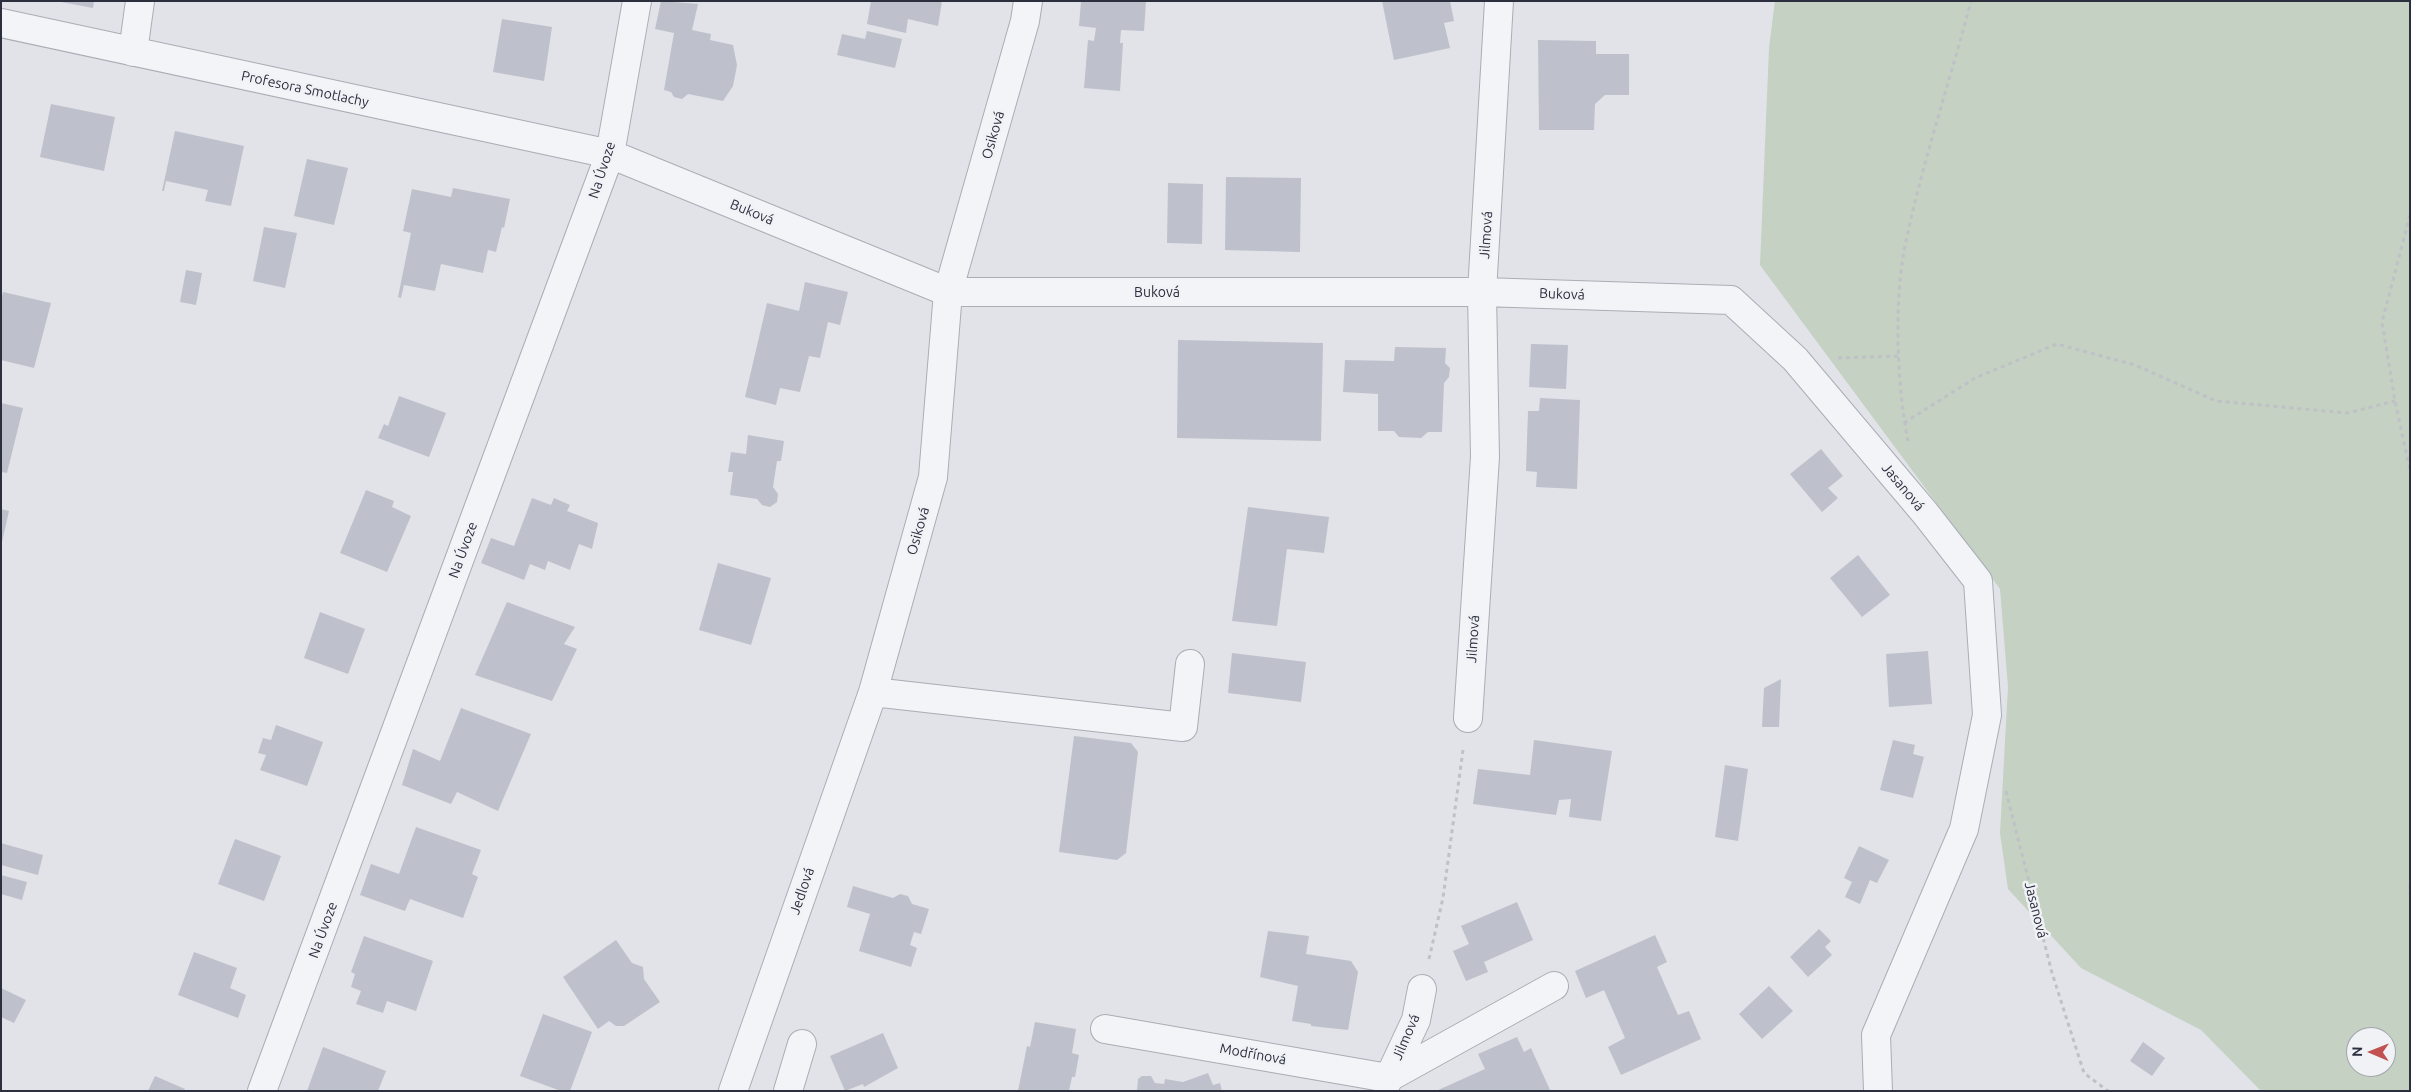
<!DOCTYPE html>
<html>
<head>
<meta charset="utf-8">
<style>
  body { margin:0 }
  #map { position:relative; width:2411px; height:1092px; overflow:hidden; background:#e1e3e8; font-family:Ubuntu,sans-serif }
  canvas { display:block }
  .frame { position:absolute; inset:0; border:2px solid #2b2f3e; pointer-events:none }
  .north { position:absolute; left:2346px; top:1027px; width:50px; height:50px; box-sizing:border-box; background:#f0f2f6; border:1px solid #a1a4ac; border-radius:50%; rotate:271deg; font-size:14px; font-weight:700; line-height:20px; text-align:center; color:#2b2f3e }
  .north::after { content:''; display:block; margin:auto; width:18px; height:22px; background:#c25151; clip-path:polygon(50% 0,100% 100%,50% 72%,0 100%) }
</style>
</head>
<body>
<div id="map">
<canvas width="2411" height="1092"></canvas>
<div class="frame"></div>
<div class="north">N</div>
</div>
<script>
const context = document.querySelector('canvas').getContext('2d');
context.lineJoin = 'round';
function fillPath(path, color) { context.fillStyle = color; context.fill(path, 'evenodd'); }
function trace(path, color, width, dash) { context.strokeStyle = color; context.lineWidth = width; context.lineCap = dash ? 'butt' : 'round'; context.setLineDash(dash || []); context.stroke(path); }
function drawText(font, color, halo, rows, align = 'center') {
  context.font = font + ' Ubuntu,sans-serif'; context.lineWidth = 5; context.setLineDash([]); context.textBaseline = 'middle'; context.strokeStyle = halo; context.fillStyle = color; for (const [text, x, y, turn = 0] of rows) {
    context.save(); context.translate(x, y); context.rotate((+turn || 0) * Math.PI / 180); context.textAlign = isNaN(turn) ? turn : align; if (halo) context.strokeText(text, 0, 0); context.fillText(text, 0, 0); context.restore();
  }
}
fillPath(new Path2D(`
  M1775,1H2410V1091H2261L2201,1030L2081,968L2008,889L2000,833L2008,687L2000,589L1760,265L1769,48ZM2356,1037H2386V1067H2356Z`), '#c4d1c3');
fillPath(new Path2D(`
  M56,1H94L93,8Z
  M661,1L698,4L692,30L711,34L710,40L733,45L737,65L733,86L723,101L688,94L682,99L674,97L671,92L664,90L674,33L655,29Z
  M871,1H942L938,26L908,19L906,33L867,24Z
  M1081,1H1146L1144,31L1121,30L1120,43H1123L1120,91L1084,88L1088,40L1094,41L1096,28L1079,26Z
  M1382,1H1450L1454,21L1444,23L1450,48L1394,60Z
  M502,19L552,27L544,81L493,72Z
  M867,31L902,39L895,68L837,55L842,34L865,39Z
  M1538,40L1596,41V54H1629V95H1605L1595,104L1594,130H1539Z
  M51,104L115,117L104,171L40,157Z
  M175,131L244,146L231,206L205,201L208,190L166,181L164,191H162Z
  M307,159L348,168L334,225L294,216Z
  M1226,177L1301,178L1300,252L1225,250Z
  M1168,183L1203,184L1202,244L1167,243Z
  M453,188L510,199L504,228L502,227L496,252L488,250L483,273L441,264L435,291L404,285L401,298L398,297L411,233L403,231L412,189L451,197Z
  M264,227L297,233L285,288L253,281Z
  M186,270L202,273L196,305L180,302Z
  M805,282L848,292L840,325L828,322L820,358L809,356L800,392L780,388L776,405L745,397L767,303L799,311Z
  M3,292L51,303L34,368L1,360V300Z
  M1178,340L1323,343L1321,441L1177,438Z
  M1531,344L1568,345L1566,389L1529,387Z
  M1395,347L1446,348L1445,363L1450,368L1449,377L1444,383L1442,432H1428L1421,438L1399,437L1394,431H1378V394L1343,392L1345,360L1394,361Z
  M399,396L446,413L429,457L378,438L384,424L388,426Z
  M1540,398L1580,400L1577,489L1536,487L1537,472L1526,471L1528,411H1539Z
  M1,403L23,408L7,473L1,472Z
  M748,435L784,441L781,461H777L773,487L778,494L777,502L770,507L762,505L757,499L730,495L733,472H728L731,452L746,454Z
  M1821,449L1843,476L1828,488L1838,498L1822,512L1790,474Z
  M366,490L394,501L392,507L411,516L387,572L340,553Z
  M532,498L551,505L554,498L570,505L567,511L598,523L592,549L579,544L570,570L548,561L545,570L530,564L524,580L481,563L491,538L514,546Z
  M1248,507L1329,517L1324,553L1287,549L1277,626L1232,621Z
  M1,509L9,511L2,542H1Z
  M1858,555L1890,595L1862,617L1830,578Z
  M718,563L771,578L751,645L699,630Z
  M507,602L575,627L564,644L577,649L552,701L475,675Z
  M320,612L365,629L348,674L304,658Z
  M1928,651L1932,704L1889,707L1886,654Z
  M1232,653L1306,662L1301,702L1228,693Z
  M1781,679L1779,727H1762L1764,688Z
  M461,708L531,734L498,811L457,792L451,804L402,785L413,749L440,761Z
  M276,725L323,742L307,786L260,770L266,755L258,753L263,738L271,740Z
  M1074,736L1131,743L1138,752L1126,853L1117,860L1059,852Z
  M1534,740L1612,751L1601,821L1569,817L1571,799L1559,800L1556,815L1473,804L1478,769L1530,775Z
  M1893,740L1915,745L1913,754L1924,757L1913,798L1880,790Z
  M1725,765L1748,769L1738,841L1715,837Z
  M416,827L481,850L472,874L478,877L463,918L410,899L405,911L360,895L371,864L399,874Z
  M235,839L281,856L264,901L218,884Z
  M1,843L43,855L38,875L1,865Z
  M1859,846L1889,860L1877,883L1870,880L1860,904L1845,897L1852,882L1844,878Z
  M1,875L27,882L22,900L1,894Z
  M853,886L893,898L900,894L908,896L912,904L929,909L921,934L914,932L910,945L917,948L911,967L859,951L870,914L847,907Z
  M1517,902L1533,940L1484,962L1488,972L1466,981L1453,951L1469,944L1461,926Z
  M1819,929L1831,941L1825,947L1832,955L1808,977L1790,957Z
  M1268,931L1309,936L1306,954L1351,961L1358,972L1348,1030L1311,1026V1024L1292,1021L1298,986L1260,977Z
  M1655,935L1667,962L1657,967L1678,1015L1689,1011L1701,1039L1621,1075L1608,1047L1625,1038L1604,990L1586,998L1575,971Z
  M364,936L433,961L416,1011L387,1001L383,1013L356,1004L361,991L351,987L355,974L351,972Z
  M616,940L632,963L643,967L644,979L660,1002L624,1026H616L609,1021L598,1029L563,977Z
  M194,952L237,968L230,988L246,995L238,1018L178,995Z
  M1769,986L1793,1011L1762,1039L1739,1014Z
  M1,988L26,1000L14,1023L1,1017Z
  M543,1014L592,1032L570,1091H561L520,1076Z
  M1035,1022L1076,1029L1072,1053L1079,1055L1075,1077H1072L1069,1091H1018L1027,1046L1030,1047Z
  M883,1033L898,1068L864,1087L863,1084L845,1091L830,1056Z
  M1517,1037L1524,1052L1531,1048L1550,1090L1436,1091L1485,1069L1478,1054Z
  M2143,1042L2165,1058L2152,1076L2130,1061Z
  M323,1047L386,1071L378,1091H307Z
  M1208,1073L1213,1085L1220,1083L1222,1091H1137L1138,1079L1142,1076H1151L1155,1083L1164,1084L1165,1079L1183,1082Z
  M155,1076L185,1089L184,1091H148Z`), '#bec1cb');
const street = new Path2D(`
  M1,23L610,154L948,292H1482L1731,300L1795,359L1925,513L1978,581L1987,715L1964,829L1876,1035L1878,1091
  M133,52L140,1
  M873,692L1183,727L1190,664
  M1468,718L1485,457L1482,292L1499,1
  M1105,1029L1388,1078
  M1388,1078L1554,986
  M1387,1082L1416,1020L1422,989
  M262,1091L610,154L637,1
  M733,1091L873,692L933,477L948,292L1025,21L1028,1
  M788,1091L802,1044`);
trace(street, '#aaadb5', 30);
trace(new Path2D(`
  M2410,215L2382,322L2395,401L2410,470
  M1838,358L1900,356
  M1904,423L1975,378L2057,344L2135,365L2216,401L2348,413L2395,401
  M1908,441C1897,386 1894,307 1904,251C1921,166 1949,85 1971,1
  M2006,791L2052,973L2084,1073L2108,1091
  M2410,885V895
  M1429,959L1443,898L1463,750`), '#bfc1c7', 3, [4, 4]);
trace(street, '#f3f4f7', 28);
drawText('14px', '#2b2f3e', '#f0f2f6', [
  ["Profesora Smotlachy",305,89,12],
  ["Osiková",993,135,-74],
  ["Na Úvoze",602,170,-72],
  ["Buková",752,212,22],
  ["Jilmová",1486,235,-86],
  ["Buková",1157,292],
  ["Buková",1562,294,2],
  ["Jasanová",1903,487,50],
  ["Osiková",918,531,-74],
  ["Na Úvoze",463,550,-70],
  ["Jilmová",1473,639,-86],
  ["Jedlová",802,891,-71],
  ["Jasanová",2036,910,76],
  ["Na Úvoze",323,930,-70],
  ["Jilmová",1406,1037,-67],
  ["Modřínová",1253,1054,10]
]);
</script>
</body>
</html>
